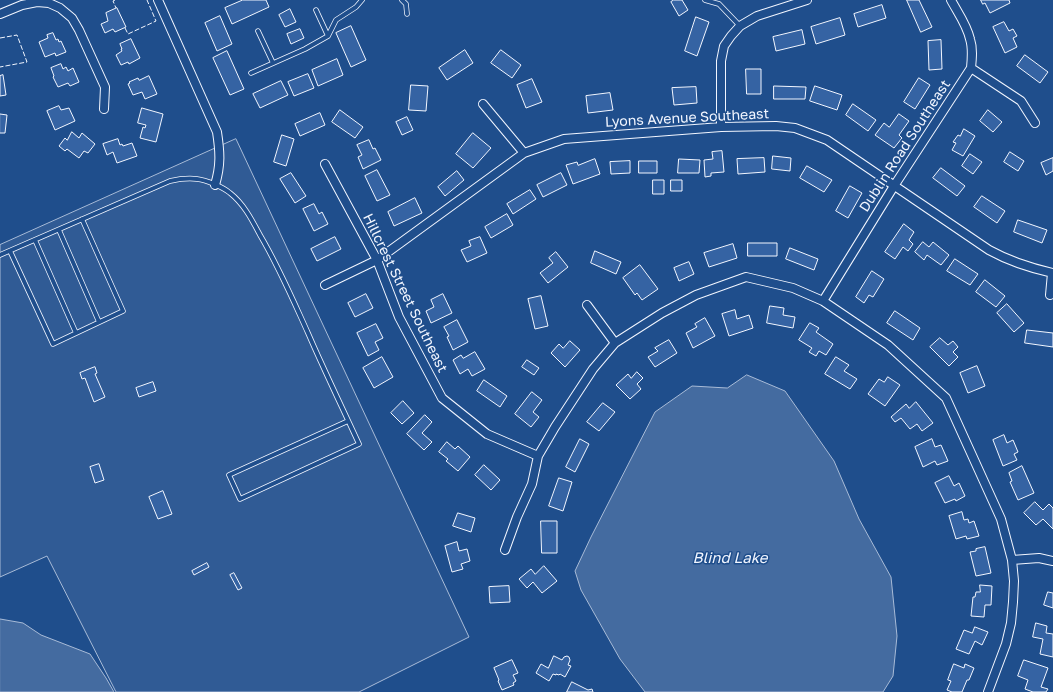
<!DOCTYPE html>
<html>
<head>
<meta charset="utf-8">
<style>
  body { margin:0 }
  canvas { display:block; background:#1f4e8c }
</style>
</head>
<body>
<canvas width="1053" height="692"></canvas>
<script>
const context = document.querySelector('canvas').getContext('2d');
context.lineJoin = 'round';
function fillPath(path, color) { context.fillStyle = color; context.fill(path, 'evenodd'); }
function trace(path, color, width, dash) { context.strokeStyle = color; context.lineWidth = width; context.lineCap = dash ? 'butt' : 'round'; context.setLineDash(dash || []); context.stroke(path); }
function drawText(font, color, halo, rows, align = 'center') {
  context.font = font + ' "Golos Text",sans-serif'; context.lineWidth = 3; context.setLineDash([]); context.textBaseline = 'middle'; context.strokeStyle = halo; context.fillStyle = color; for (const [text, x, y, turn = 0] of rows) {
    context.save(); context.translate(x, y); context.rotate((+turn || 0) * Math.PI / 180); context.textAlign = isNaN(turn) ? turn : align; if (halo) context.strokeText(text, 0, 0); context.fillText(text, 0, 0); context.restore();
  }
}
const built = new Path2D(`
  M236,139L469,637L359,692H116L47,556L0,577V245Z`);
fillPath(built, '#305b95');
trace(built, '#a8bbd7', 1);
const water = new Path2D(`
  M747,375L785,391L834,461L859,519L891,577L897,636L893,676L883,692H645L620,659L581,590L575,571L591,537L655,412L692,386L727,388Z
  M0,619L23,623L41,635L90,654L106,678L114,692H0Z`);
fillPath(water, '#446ba0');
trace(water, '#a8bbd7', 1);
const building = new Path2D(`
  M243,0H266L269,7L232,24L225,8Z
  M674,0H682L688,10L679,16L671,2Z
  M907,0H919L932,27L921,32Z
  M981,0H1009L1010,3L990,13L985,3L983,4Z
  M882,5L886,18L858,27L854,14Z
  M117,8L126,27L115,32L113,29L105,33L101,24L108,21L106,13Z
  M290,9L296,22L285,27L279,15Z
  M220,16L232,44L217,51L205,23Z
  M696,17L709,22L697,56L685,51Z
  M840,18L845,35L816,44L811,27Z
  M1004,22L1009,31L1013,29L1017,36L1013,38L1017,47L1005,53L993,27Z
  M351,26L366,60L351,67L336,33Z
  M300,29L304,38L291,44L287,34Z
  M802,30L805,44L776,51L773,37Z
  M53,33L56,40L58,39L59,42L61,41L66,52L56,56L55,53L45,57L39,42L48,38L47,35Z
  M131,39L140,58L129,64L128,62L121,65L116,55L122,51L121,49H122L120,44Z
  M941,40L942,69L929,70L928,41Z
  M465,50L473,63L447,80L439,68Z
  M501,50L521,65L512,78L491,63Z
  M227,51L244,89L230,95L213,58Z
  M1025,55L1048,72L1040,83L1017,66Z
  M337,59L343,75L318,86L312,70Z
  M61,64L63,69L66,67L68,71L73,68L79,82L70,86L68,83L58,87L53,77L54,76L51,68Z
  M746,69H761V94H747Z
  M308,74L314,88L294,96L288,82Z
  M3,75L6,95L0,96V76Z
  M149,76L157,94L145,99L142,92L133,95L128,84L130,83L129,82L138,78L139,80Z
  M919,78L930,85L915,109L904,102Z
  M532,79L542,102L526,108L517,85Z
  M281,81L288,95L260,108L253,94Z
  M411,85L428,86L426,111L409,110Z
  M774,86L806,87L805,99H774Z
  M815,86L842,95L837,110L810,101Z
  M696,87L697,103L674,105L672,88Z
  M610,93L613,110L588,113L586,96Z
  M853,104L876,120L868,131L846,115Z
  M59,106L61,110L69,108L75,121L55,130L47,111Z
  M142,108L163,114L156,142L140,138L143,127L145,128L146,125L138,123Z
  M340,110L363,127L355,138L332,122Z
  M988,110L1002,122L993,132L980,121Z
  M320,113L325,125L300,136L295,124Z
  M0,114L7,115L5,133H0Z
  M899,114L909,121L899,135L902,138L894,148L875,135L884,123L889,127Z
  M407,117L413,130L402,135L396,122Z
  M964,129L975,136L963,156L952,150L956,143L953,142L958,135L960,136Z
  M72,132L79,138L82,133L95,144L88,153L84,151L79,158L67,149L65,151L59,146L65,138L67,140Z
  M473,133L491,148L473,168L456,154Z
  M282,135L294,139L286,166L274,162Z
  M118,139L120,145L122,144L123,146L132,143L137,156L117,163L113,152L107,155L103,144Z
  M369,140L373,149L375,148L381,160L363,169L358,157L362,155L357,145Z
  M722,151L724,172L711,173V176L705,177L704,160L713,159L712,152Z
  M1010,152L1024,161L1018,171L1004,162Z
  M970,154L982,162L973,174L962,166Z
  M773,156L791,158L790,171L772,169Z
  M764,158L765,172L738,174L737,159Z
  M1053,158V171L1046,175L1041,163Z
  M595,159L600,174L573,184L566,165L577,162L578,165Z
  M679,159L700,160L699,173H678Z
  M630,161V173L611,174L610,162Z
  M639,161H657V173H639Z
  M807,166L832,180L824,192L800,178Z
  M941,168L965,186L957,196L933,178Z
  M377,170L390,195L377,201L365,176Z
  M457,171L464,180L445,196L438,187Z
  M291,173L306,196L295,203L280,179Z
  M561,173L567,185L543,197L537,185Z
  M653,180H664V194H653Z
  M671,180H682V191H671Z
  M850,186L862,193L848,218L836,211Z
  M530,190L536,199L513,214L507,204Z
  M982,196L1005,211L997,223L974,207Z
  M415,198L422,213L394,226L388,212Z
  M314,204L319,214L322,212L328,224L314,231L303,209Z
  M507,214L513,225L491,238L485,227Z
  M1018,220L1047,230L1042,243L1014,232Z
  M904,224L914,232L909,240L913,244L908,251L903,247L895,259L885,252Z
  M335,237L341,249L317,261L311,249Z
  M480,237L487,253L467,262L461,250L471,246L469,241Z
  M923,242L929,247L933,242L949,255L941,265L927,255L924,260L915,252Z
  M748,243H777V256H748Z
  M733,244L737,258L709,267L704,253Z
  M790,248L818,259L814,270L786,259Z
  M595,251L621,262L616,274L591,263Z
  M556,252L568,267L548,283L540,273L553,263L549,258Z
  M955,259L978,274L970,285L947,271Z
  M689,262L694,274L679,281L674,268Z
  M640,265L658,289L642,300L637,293L635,295L623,278Z
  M872,271L884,279L873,297L869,295L864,303L856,297Z
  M985,280L1005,296L996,307L976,292Z
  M366,294L373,308L355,317L348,303Z
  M443,294L452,313L431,323L426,311L434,307L431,300Z
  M541,296L548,326L535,329L528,299Z
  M1007,304L1024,323L1014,332L997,313Z
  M770,306L784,308L783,315L795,317L793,328L767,323Z
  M735,310L737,319L749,315L753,328L729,336L722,314Z
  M895,311L920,328L913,340L887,323Z
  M705,318L715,336L693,348L686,333L697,327L695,324Z
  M457,320L468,342L453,350L447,337L449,336L444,327Z
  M810,323L819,328L816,332L833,344L826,355L819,351L816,356L809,352L812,348L799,340Z
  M376,324L383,338L375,342L379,350L368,356L357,333Z
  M1027,330L1053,333V347L1025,343Z
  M940,338L948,345L953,341L958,347L953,352L958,357L949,366L930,347Z
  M669,340L677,353L655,367L648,357L658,351L655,348Z
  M570,341L580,350L565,367L551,353L559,344L563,348Z
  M475,352L485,369L472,376L468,369L460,374L453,360L461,355L463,358Z
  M382,357L393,377L374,388L363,368Z
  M836,357L849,365L844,371L857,379L850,389L825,374Z
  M527,360L539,368L534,375L522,367Z
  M977,366L985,386L968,393L960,373Z
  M95,367L97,373L95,374L105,397L94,402L85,378L82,379L80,373Z
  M637,372L643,378L637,384L641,389L630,399L616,385L628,374L631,378Z
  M888,377L900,385L885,406L868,394L879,379L884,382Z
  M484,380L507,396L500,407L477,391Z
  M153,382L156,391L139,397L136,388Z
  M532,392L542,400L533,412L539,417L531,427L515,414Z
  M403,401L414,413L402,424L391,413Z
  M916,402L933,423L922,431L917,424L910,429L901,418L895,422L891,417L906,404L909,408Z
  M603,403L615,412L599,431L587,422Z
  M425,415L432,422L422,433L432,442L424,450L407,434Z
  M1004,435L1007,443L1013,440L1018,452L1014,454L1017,460L1003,466L993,440Z
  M580,439L589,444L575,472L566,467Z
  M932,439L935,447L941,445L948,461L937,465L935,461L923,467L915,447Z
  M447,442L455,449L458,446L470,457L458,471L446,461L448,459L439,452Z
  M99,464L104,480L95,483L90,467Z
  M484,465L500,480L491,490L475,475Z
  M1022,466L1034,493L1018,500L1010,482L1012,481L1009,473Z
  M949,476L954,486L959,483L965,496L956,501L955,499L945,503L935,483Z
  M559,478L572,482L563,511L549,506Z
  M163,491L172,514L158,519L149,497Z
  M1035,502L1043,510L1049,504L1053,508V529L1043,519L1036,525L1024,513Z
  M962,512L964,520L968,519L969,523L974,521L979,536L967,539L966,536L956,539L949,516Z
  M458,513L475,518L471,532L453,526Z
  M541,521H557V553H542Z
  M457,542L459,551L467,549L470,561L461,564L463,569L452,572L445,546Z
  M985,547L991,573L976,576L970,552L976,551V549Z
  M207,563L209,567L194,575L192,571Z
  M544,566L557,581L542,593L533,582L527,588L519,579L531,569L535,574Z
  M234,573L242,588L238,590L230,575Z
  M980,585L992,586L991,605H985L984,617L971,616L973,597H975L976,592H980Z
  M509,586L510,602L490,603L489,587Z
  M1048,592L1053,593V608L1044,605Z
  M1036,623L1047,626L1046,633L1053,634V657L1040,654L1043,639L1033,637Z
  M975,627L988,632L982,645L975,641L969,654L956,649L964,630L972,633Z
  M554,656L562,660L564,657L567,656L569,657L570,660L568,665L571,666L565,677L560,674L559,675L556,674V675L553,674L549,681L536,673L541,664L548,668Z
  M512,660L518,673L513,675L516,681L513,683L514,685L502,690L498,681L499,680L494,668Z
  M1024,660L1048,668L1041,687L1048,689L1046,692H1033L1025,689L1028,680L1018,676Z
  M954,664L964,668L965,664L974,668L969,680H967L962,692H952L947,690L951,681L948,680Z
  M572,682L588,690L592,689L593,692H567Z`);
fillPath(building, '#3563a3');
trace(building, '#f2f6ff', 1);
const service = new Path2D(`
  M402,0L406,4L407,14
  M705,0L719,4L740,26
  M316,10L328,36
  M258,31L273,63
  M251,73L305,49L328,36L336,20L356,7L362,0
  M59,230L99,322
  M35,240L76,333
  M10,251L53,344L123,311L82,219
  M0,255L170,181C179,179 188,178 197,179C206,180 223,187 230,193C244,204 252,220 260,235C279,267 293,300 308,333C324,370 342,407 359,444L240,499L229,475L348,421`);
const minor = new Path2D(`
  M158,0L217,132C220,152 221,165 215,185
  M0,14L22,5L37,2L49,3L60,8L72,18L79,30L105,87L104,109
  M971,68L1021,101L1035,123
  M483,104L524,153
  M721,127V61L724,46L731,36L740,26L757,16L807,0
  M325,164L377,260L399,317L442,398L487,434L538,456
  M325,285L377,260L524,153L564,139L721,127L776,126L795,128L827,140L989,250C1009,261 1030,268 1053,273
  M1050,295L1052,273
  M823,301L894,186L971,68C972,58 973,48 970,39C967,25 958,13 951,0
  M587,305L615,343
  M505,550L517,517L532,484L538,456L555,427L593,369L615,343L662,313L696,295L746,277L793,288L823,301L888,345L946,398L1001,519L1012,560L1014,581L1013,602L1011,623L1006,644L988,692
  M1012,560L1039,558L1053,561`);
trace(service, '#f2f6ff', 5.5);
trace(minor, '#f2f6ff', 10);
trace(service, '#1f4e8c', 4);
trace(minor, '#1f4e8c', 8);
trace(new Path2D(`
  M115,0L113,1L116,8
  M125,28L128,34L156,21L147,0
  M0,38L17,35L27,62L0,67`), '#f2f6ff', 1, [5, 2]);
drawText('14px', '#f2f6ff', '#1f4e8c', [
  ["Lyons Avenue Southeast",687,118,-3],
  ["Dublin Road Southeast",905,146,-57],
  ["Hillcrest Street Southeast",405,293,64]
]);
drawText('italic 15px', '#f2f6ff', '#1f4e8c', [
  ["Blind Lake",730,558]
]);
</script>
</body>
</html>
